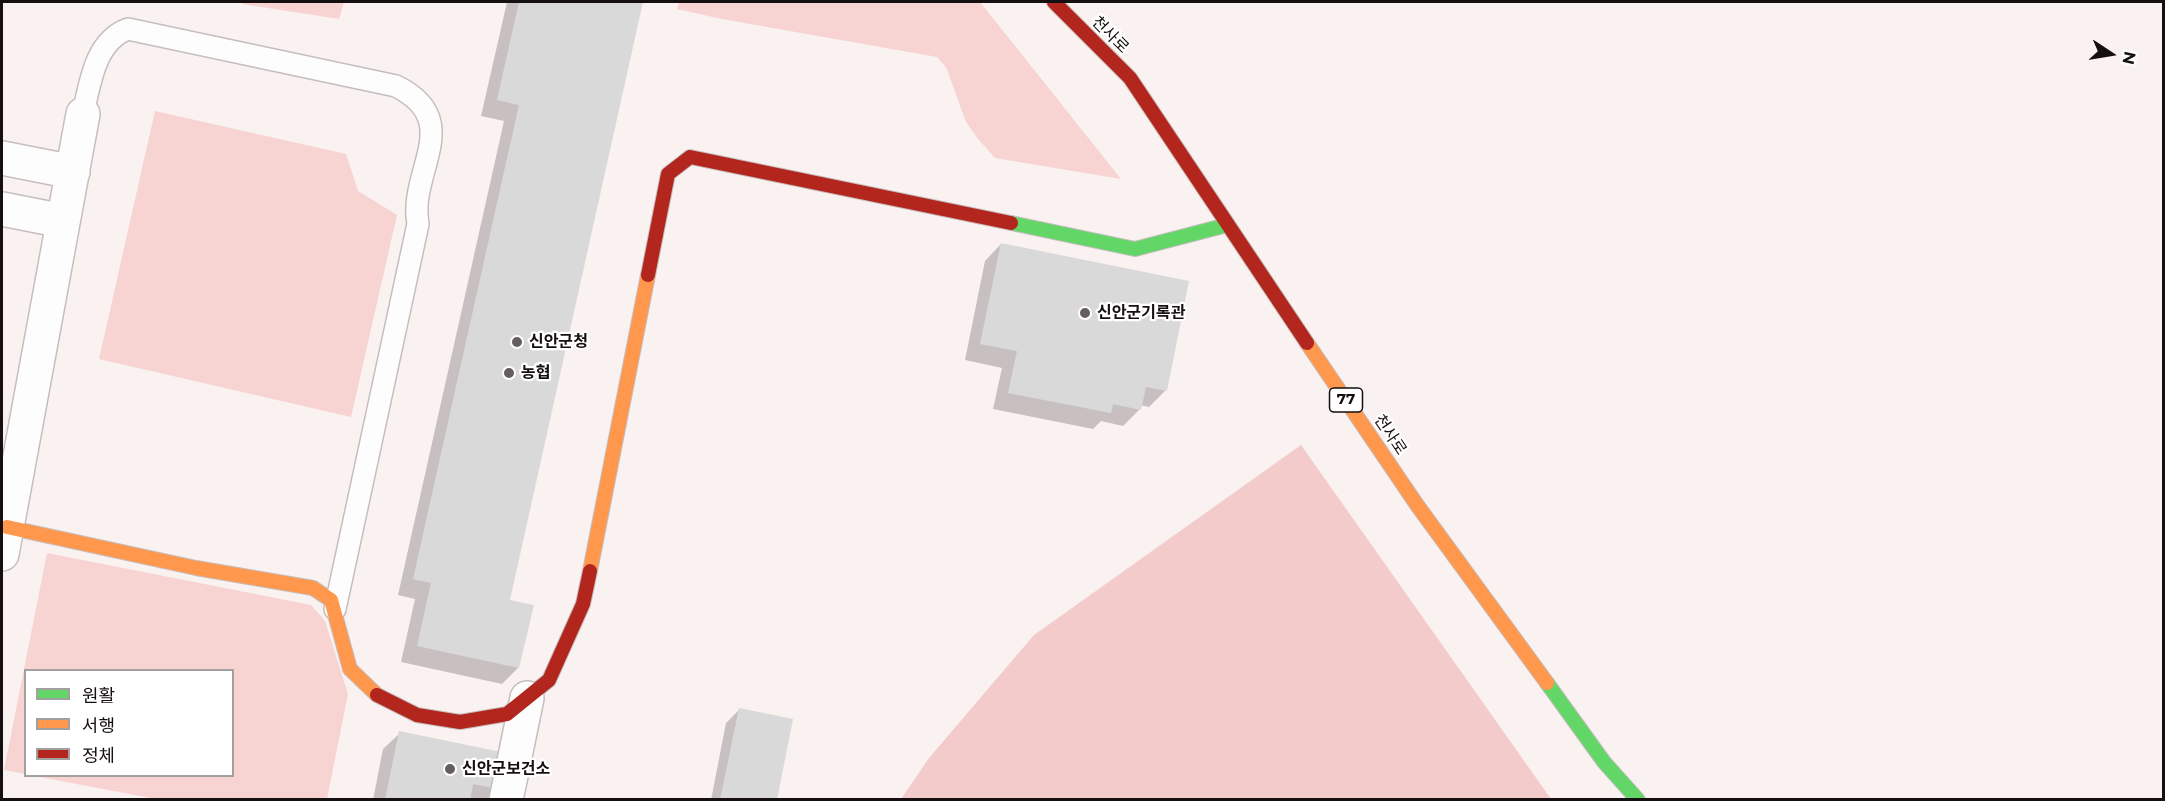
<!DOCTYPE html>
<html>
<head>
<meta charset="utf-8">
<style>
  body { margin:0 }
  #map { position:relative; width:2165px; height:801px; overflow:hidden; background:#faf1f1; font-family:Montserrat,"Noto Sans KR",sans-serif }
  canvas { display:block }
  .frame { position:absolute; inset:0; border:3px solid #160f0f; pointer-events:none }
  .legend { position:absolute; left:24px; top:669px; width:210px; height:108px; box-sizing:border-box; background:#fff; border:2px solid #a29f9f; margin:0; padding:8px 10px; list-style:none; font-size:18px; color:#160f0f }
  .legend li { display:flex; align-items:center; gap:12px; height:30px }
  .legend b { width:30px; border:2px solid #a29f9f }
  .north { position:absolute; left:2081px; top:24px; width:60px; height:60px; -webkit-text-stroke:4px #fff; paint-order:stroke; rotate:102deg; font-size:16px; font-weight:700; line-height:24px; text-align:center; color:#160f0f }
  .north::after { content:''; display:block; margin:auto; width:21px; height:27px; background:#160f0f; clip-path:polygon(50% 0,100% 100%,50% 72%,0 100%) }
</style>
</head>
<body>
<div id="map">
<canvas width="2165" height="801"></canvas>
<div class="frame"></div>
<ul class="legend">
<li><b style="height:8px;background:#63d668"></b>원활</li>
<li><b style="height:8px;background:#ff974d"></b>서행</li>
<li><b style="height:8px;background:#b3261e"></b>정체</li>
</ul>
<div class="north">N</div>
</div>
<script>
const context = document.querySelector('canvas').getContext('2d');
context.lineJoin = 'round';
function fillPath(path, color) { context.fillStyle = color; context.fill(path, 'evenodd'); }
function trace(path, color, width, dash) { context.strokeStyle = color; context.lineWidth = width; context.lineCap = dash ? 'butt' : 'round'; context.setLineDash(dash || []); context.stroke(path); }
function drawText(font, color, halo, rows, align = 'center') {
  context.font = font + ' Montserrat,"Noto Sans KR",sans-serif'; context.lineWidth = 4.5; context.setLineDash([]); context.textBaseline = 'middle'; context.strokeStyle = halo; context.fillStyle = color; for (const [text, x, y, turn = 0] of rows) {
    context.save(); context.translate(x, y); context.rotate((+turn || 0) * Math.PI / 180); context.textAlign = isNaN(turn) ? turn : align; if (halo) context.strokeText(text, 0, 0); context.fillText(text, 0, 0); context.restore();
  }
}
fillPath(new Path2D(`
  M243,2H344L339,19L242,4Z
  M679,2H980L1121,179L995,158L978,139L966,122L946,67L937,57L722,19L677,9Z
  M155,111L346,154L358,191L397,215L351,417L99,359Z
  M47,553L311,605L325,621L348,694L327,799H156L34,776H232V670H26L25,774L4,770Z`), '#f7d3d2');
fillPath(new Path2D(`
  M1301,445L1551,799H901L929,758L1034,635Z`), '#f4cbcb');
fillPath(new Path2D(`
  M507,2H642L508,601L518,668L502,684L401,662L415,599L398,595L504,121L481,116Z
  M1001,244L1187,282L1165,391L1149,407L1140,405V409L1123,426L1101,421L1093,429L993,409L1002,368L965,360L985,261Z
  M739,710L775,800H711L726,723Z
  M400,733L502,789L492,800H373L383,749Z`), '#0003');
fillPath(new Path2D(`
  M519,2H643L510,600L534,605L519,668L417,646L431,583L413,579L519,105L497,100Z
  M1001,243L1189,281L1167,391L1146,387L1141,410L1113,404L1111,413L1008,393L1017,351L980,344Z
  M739,708L793,719L777,800H720Z
  M399,731L511,754L504,790L473,784L470,800H385Z`), '#dad9da');
const lane = new Path2D(`
  M83,114C90,83 95,41 128,29L396,86C466,121 408,171 418,224L335,609`);
const street = new Path2D(`
  M2,158L73,172
  M2,209L63,221
  M2,554L83,114
  M506,800L527,698`);
const fast = new Path2D(`
  M1011,223L1135,249L1227,225
  M1547,683L1604,762L1638,800`);
const slow = new Path2D(`
  M1307,343L1417,505L1547,683
  M7,527L196,568L313,588L331,600L350,669L377,695
  M590,571L648,275`);
const jam = new Path2D(`
  M1054,2L1130,78L1307,343
  M648,275L668,174L690,157L1011,223
  M377,695L417,715L460,722L507,714L549,680L583,604L590,571`);
trace(lane, '#c6bebe', 24);
trace(street, '#c6bebe', 36);
trace(fast, '#c6bebe', 16);
trace(slow, '#c6bebe', 16);
trace(jam, '#c6bebe', 16);
trace(lane, '#fefdfd', 21);
trace(street, '#fefdfd', 33);
trace(fast, '#63d668', 14);
trace(slow, '#ff974d', 14);
trace(jam, '#b3261e', 14);
for (const [x, y, r, color] of [
  [1085,313,6,"#665e5e"],
  [517,342,6,"#665e5e"],
  [509,373,6,"#665e5e"],
  [450,769,6,"#665e5e"]
]) { const dot = new Path2D(); dot.arc(x, y, r, 0, 2 * Math.PI); context.fillStyle = color; context.fill(dot); trace(dot, '#fff', 2); }
for (const [x, y, w] of [
  [1346,400,33]
]) { const box = new Path2D(); box.roundRect(x - w / 2, y - 12, w, 24, 4.5); context.fillStyle = '#fff'; context.fill(box); trace(box, '#160f0f', 1.5); }
drawText('bold 15px', '#160f0f', null, [
  ["77",1346,400]
]);
drawText('16px', '#160f0f', '#fff', [
  ["천사로",1110,35,45],
  ["천사로",1390,435,56]
]);
drawText('bold 16px', '#160f0f', '#fff', [
  ["신안군기록관",1097,313],
  ["신안군청",529,342],
  ["농협",521,373],
  ["신안군보건소",462,769]
], 'left');
</script>
</body>
</html>
